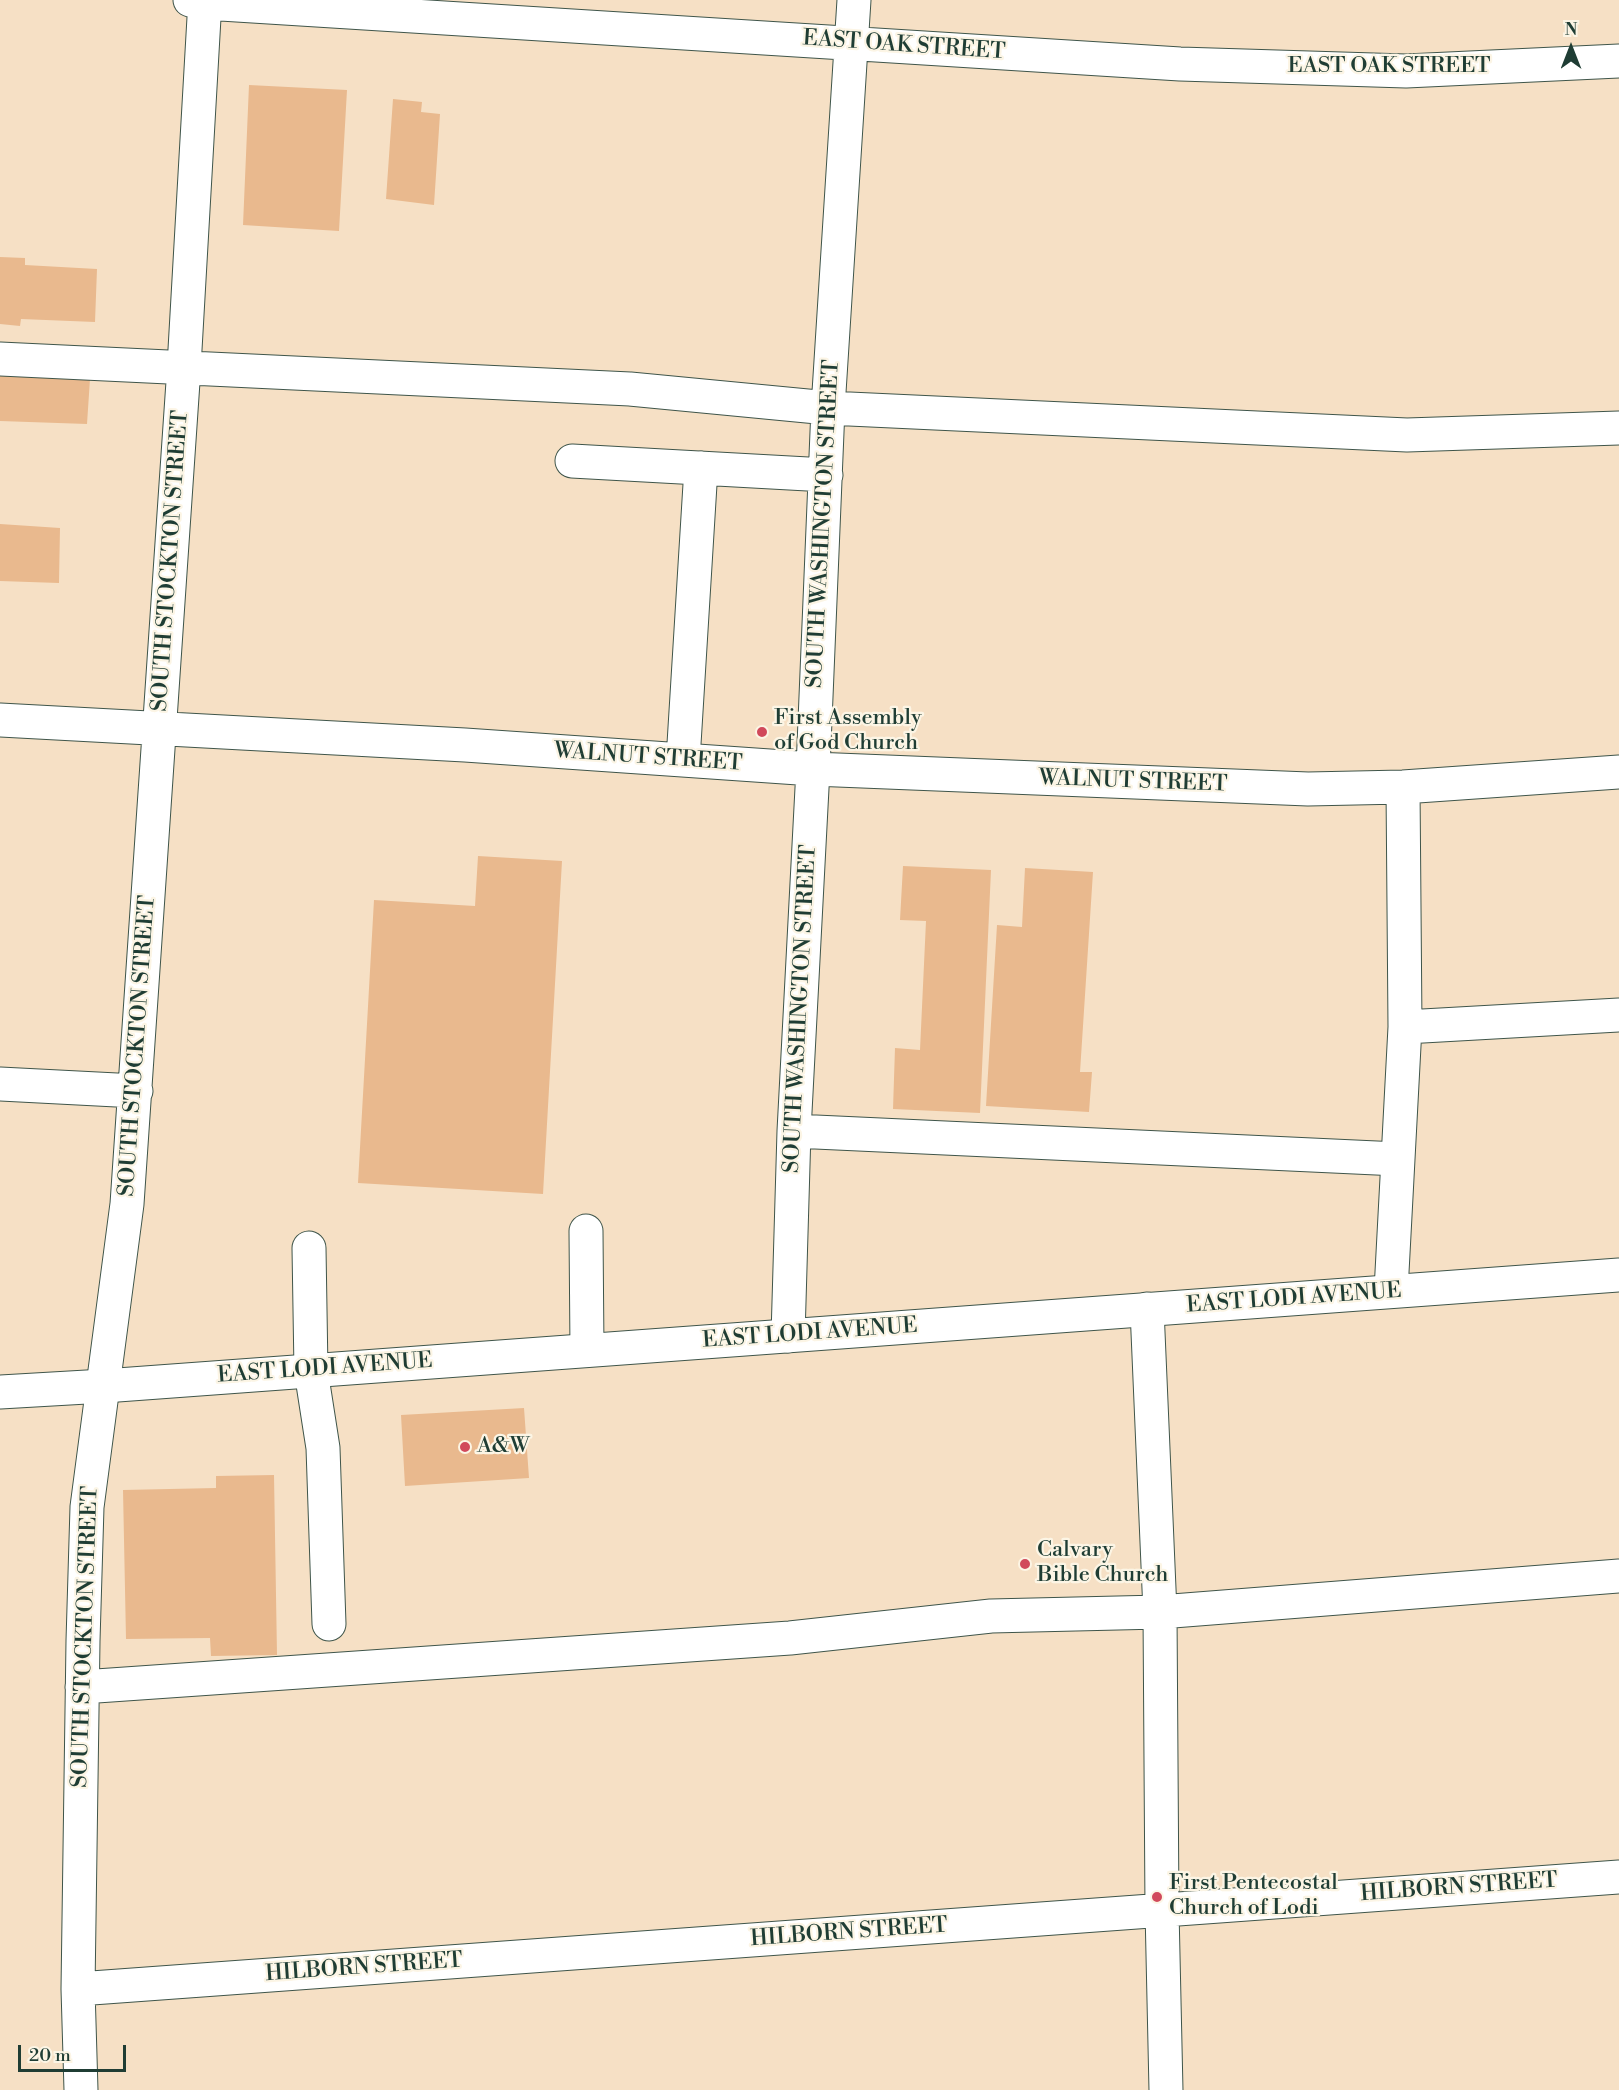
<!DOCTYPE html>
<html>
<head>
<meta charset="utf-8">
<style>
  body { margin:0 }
  #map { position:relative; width:1619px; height:2090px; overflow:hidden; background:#f6e0c5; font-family:"Libre Bodoni",serif }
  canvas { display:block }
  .north { position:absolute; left:1541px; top:18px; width:60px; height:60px; -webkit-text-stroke:4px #fcf5e5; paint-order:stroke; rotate:0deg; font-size:16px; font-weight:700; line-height:24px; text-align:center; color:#1f3d34 }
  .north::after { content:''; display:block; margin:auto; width:21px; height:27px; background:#1f3d34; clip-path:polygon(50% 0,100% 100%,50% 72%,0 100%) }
  .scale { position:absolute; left:18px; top:2045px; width:108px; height:27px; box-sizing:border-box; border:3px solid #1f3d34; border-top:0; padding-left:8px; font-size:18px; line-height:21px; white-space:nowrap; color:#1f3d34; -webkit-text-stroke:4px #fcf5e5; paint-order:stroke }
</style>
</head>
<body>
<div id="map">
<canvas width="1619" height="2090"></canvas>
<div class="north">N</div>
<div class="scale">20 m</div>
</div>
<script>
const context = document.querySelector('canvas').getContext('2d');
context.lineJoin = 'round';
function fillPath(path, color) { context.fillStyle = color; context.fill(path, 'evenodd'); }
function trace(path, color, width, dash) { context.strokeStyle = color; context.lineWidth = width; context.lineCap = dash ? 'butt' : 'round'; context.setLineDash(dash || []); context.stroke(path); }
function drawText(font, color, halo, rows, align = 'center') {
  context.font = font + ' "Libre Bodoni",serif'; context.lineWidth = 4.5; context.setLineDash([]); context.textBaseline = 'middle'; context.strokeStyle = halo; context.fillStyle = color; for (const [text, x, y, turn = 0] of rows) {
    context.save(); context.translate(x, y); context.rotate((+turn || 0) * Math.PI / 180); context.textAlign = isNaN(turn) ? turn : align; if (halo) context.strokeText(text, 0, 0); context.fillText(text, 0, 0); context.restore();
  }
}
fillPath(new Path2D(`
  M249,85L347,90L339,231L243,225Z
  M393,99L422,102L421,112L440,114L434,205L386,199Z
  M0,257L25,258V265L97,269L95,322L21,319L20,326L0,324Z
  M0,373L90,379L87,424L0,421Z
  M0,524L60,528L59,583L0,581Z
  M478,856L562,861L543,1194L358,1183L374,900L475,906Z
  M903,866L991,870L980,1113L893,1109L895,1048L920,1050L926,921L900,920Z
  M1025,868L1093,872L1080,1072H1092L1089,1112L986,1106L997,925L1022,927Z
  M524,1408L529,1478L405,1486L401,1415Z
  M274,1475L277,1655L211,1656L210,1638L126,1639L123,1490L216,1488V1476Z`), '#e9b98e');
const minor = new Path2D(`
  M190,0L205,3L1180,64L1406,71L1619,61
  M0,359L630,389L828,408L1407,435L1619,428
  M572,461L826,475
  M0,720L465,745L813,769L1308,789L1403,787L1619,772
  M683,760L701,468
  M1405,1027L1619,1015
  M0,1084L136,1091
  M794,1131L1398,1159
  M586,1231L587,1350
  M309,1248L311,1371L323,1448L329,1624
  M1391,1291L1405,1027L1403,787
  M1147,1309L1160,1612L1162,1910L1166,2090
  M788,1336L794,1131L813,769L828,408L854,0
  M82,1687L790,1638L991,1616L1160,1612L1619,1576
  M78,1989L1619,1877
  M81,2090L78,1989L83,1641L87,1507L127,1204L184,367L205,0`);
const major = new Path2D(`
  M0,1392L104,1386L1619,1275`);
trace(minor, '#3f554a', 35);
trace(major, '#3f554a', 35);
trace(minor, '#fff', 33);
trace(major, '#fff', 33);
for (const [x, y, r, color] of [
  [762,732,6,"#d1495b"],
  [465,1447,6,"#d1495b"],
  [1025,1564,6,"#d1495b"],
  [1157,1897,6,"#d1495b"]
]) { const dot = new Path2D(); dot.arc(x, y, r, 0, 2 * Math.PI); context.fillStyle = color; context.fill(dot); trace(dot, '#fcf5e5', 2); }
drawText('22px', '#1f3d34', '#fcf5e5', [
  ["EAST OAK STREET",904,46,4],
  ["EAST OAK STREET",1389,67],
  ["SOUTH WASHINGTON STREET",824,524,-87],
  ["SOUTH STOCKTON STREET",171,561,-86],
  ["WALNUT STREET",648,758,4],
  ["WALNUT STREET",1133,782,2],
  ["SOUTH WASHINGTON STREET",801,1009,-87],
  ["SOUTH STOCKTON STREET",138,1046,-86],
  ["EAST LODI AVENUE",1294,1299,-4],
  ["EAST LODI AVENUE",810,1334,-4],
  ["EAST LODI AVENUE",325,1369,-4],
  ["SOUTH STOCKTON STREET",86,1637,-88],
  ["HILBORN STREET",1459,1888,-4],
  ["HILBORN STREET",849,1933,-4],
  ["HILBORN STREET",364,1968,-4]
]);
drawText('22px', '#1f3d34', '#fcf5e5', [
  ["First Assembly",774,719],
  ["of God Church",774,744],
  ["A&W",477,1447],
  ["Calvary",1037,1551],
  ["Bible Church",1037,1576],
  ["First Pentecostal",1169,1884],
  ["Church of Lodi",1169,1909]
], 'left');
</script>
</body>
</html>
